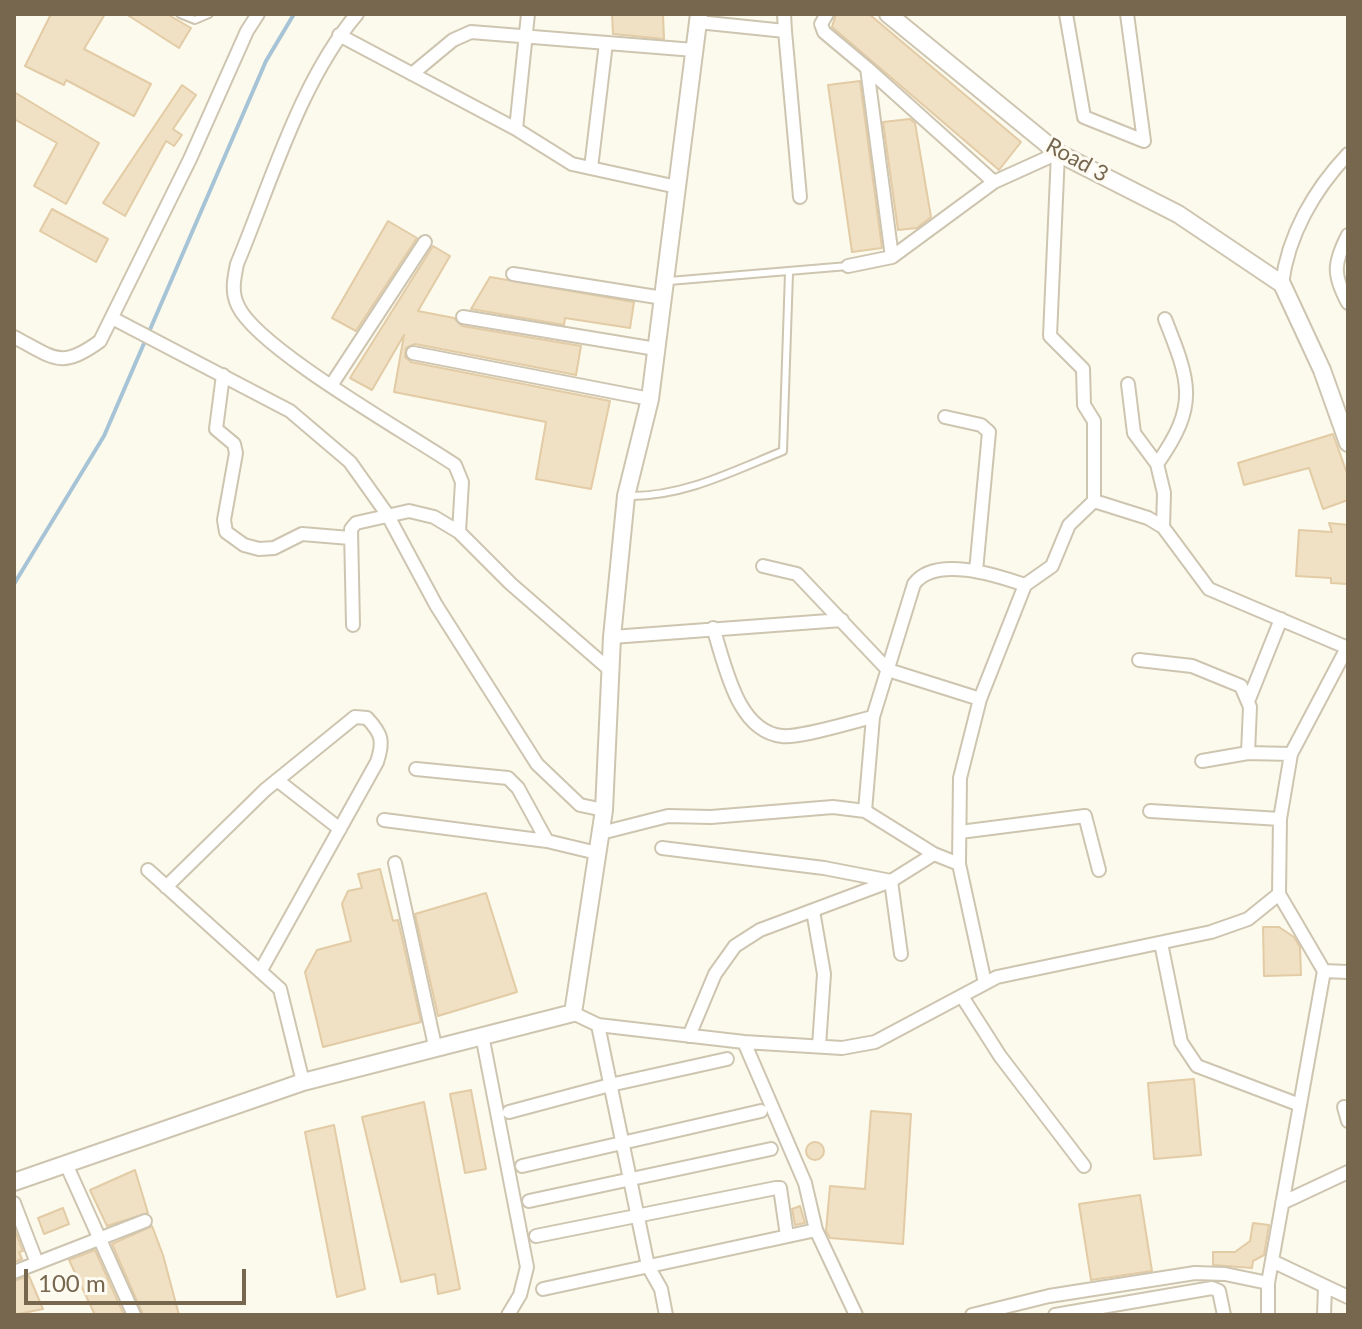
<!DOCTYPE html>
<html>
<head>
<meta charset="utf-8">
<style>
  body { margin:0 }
  #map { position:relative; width:1362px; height:1329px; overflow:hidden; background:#fcfaec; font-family:Lato,sans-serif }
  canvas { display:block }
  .frame { position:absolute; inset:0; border:16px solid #77674f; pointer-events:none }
  .scale { position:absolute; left:24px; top:1269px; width:222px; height:36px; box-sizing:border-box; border:4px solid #77674f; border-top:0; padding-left:10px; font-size:24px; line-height:28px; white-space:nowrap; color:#77674f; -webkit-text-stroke:6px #fefcf2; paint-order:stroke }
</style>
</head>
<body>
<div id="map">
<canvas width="1362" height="1329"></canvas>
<div class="frame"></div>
<div class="scale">100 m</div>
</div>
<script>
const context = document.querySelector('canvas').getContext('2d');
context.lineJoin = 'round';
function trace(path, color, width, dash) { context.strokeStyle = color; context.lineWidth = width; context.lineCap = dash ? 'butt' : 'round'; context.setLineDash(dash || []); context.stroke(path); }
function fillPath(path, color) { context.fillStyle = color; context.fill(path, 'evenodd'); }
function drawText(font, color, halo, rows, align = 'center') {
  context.font = font + ' Lato,sans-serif'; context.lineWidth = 6; context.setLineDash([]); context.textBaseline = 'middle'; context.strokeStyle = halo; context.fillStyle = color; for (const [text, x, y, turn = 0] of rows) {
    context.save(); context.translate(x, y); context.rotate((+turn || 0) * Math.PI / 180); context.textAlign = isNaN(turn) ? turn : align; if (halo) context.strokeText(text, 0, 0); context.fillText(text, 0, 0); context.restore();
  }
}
trace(new Path2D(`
  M14,584L104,436L266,61L294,14`), '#a7c4d7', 4);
const building = new Path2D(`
  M51,14H105L84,49L151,84L134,116L66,80L64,85L25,66Z
  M126,14H167L191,28L179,48Z
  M612,14H663L664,39L613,34Z
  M836,14H869L1021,142L999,170L832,27Z
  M860,81L882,248L852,252L828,85Z
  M182,85L196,95L173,129L182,135L174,146L166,141L125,216L103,203Z
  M14,92L99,143L66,204L34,186L57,143L14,119Z
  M910,119L915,123L931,217L917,228L898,230L883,122Z
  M52,209L108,239L96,262L40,231Z
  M388,221L417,238L356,331L332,318Z
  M433,246L450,256L418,311L454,318L462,326L581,346L576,375L415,344L406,348L405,357L411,362L610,401L591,489L536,479L546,422L394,392L404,335L372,390L350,378Z
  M490,277L634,302L630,328L565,318L564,325L471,309Z
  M1333,434L1348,476V500L1323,509L1309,468L1244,485L1238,463Z
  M1329,523L1348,525V584L1331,583V578L1296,576L1299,530L1332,532Z
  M380,869L393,921L398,920L421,1022L323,1047L305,972L317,950L351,941L342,904L348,891L362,888L358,874Z
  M486,893L517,992L438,1016L415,914Z
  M1263,927H1279L1294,937L1300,947L1301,975L1264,976Z
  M1194,1079L1201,1155L1154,1159L1148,1083Z
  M471,1090L486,1169L465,1173L450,1094Z
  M424,1102L460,1289L438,1294L435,1274L401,1282L362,1117Z
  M871,1111L911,1114L903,1244L830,1238L826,1231L830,1186L865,1189Z
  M334,1125L365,1289L337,1297L305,1132Z
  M806 1151a9 9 0 1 1 18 0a9 9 0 1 1-18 0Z
  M135,1170L148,1213L107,1226L90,1190Z
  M1140,1195L1152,1271L1091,1280L1079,1204Z
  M800,1206L805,1223L795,1225L792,1209Z
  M63,1208L69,1224L44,1234L38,1218Z
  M1253,1223L1269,1225L1264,1255L1253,1261L1252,1268L1213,1265V1252H1235L1250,1241Z
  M152,1226L163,1255L179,1315H143L112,1244Z
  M14,1228L23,1251L19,1252L22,1259L14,1262Z
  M95,1250L124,1315H95L69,1260Z
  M29,1276L43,1309L14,1315V1281Z`);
fillPath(building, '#f0e0c4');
trace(building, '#e2cba5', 2);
const service = new Path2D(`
  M180,14L195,20L209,14
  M669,281L848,266
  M629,496C683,497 733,471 783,451L789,273`);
const minor = new Path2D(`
  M357,14C300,81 271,183 237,264C234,279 231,292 238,306C258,349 409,434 455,465L462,482L459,532
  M784,14L785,31
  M827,14L821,24L824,32L867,68
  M1066,14L1084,117L1144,141L1127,14
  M698,22L785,31L800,197
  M339,35L516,129L572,164L677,187
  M412,74L453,40L471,32L694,50
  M516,129L528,14
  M591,168L606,43
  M1348,235C1333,264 1333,275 1348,303
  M892,257L867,68L994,182
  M848,266L892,257L994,182L1058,153L1050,336L1083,369L1084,405L1094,421V501L1148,518L1163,527L1209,589L1348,648
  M513,274L663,298
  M1282,284C1288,235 1314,190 1348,154
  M463,317L656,349
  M114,319L290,411L350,462L387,514L436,605L537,764L580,805L604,810
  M14,337C54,358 61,370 100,341L190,159L247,31L258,14
  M413,353L650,399
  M223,375L216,429L234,444L236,453L224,520L226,532L244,545L259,549L274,548L302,534L350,538
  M332,384L425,242
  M1128,384L1134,433L1157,464L1164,493L1163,527
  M945,417L981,425L989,432L976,571
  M1157,464C1199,405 1190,382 1165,319
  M763,566L797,574L888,670L980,699
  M353,625L351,529L356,523L409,511L434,517L459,532L511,584L610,670
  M713,628C725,663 736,731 782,736C801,738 851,722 873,717
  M612,637L842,620
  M1139,660L1192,666L1241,686L1250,707L1248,753L1202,761
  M1249,699L1281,619
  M1248,753L1291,754
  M416,769L508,778L518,788L547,841
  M277,780L340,829
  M865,811L873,717L914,584C935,555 996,575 1025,585
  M1150,811L1280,819
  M384,820L547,841L597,853
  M960,832L1085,816L1099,870
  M601,833L668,816L711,817L833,807L865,811L934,854L959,864
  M662,848L824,868L891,881L901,954
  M395,863L435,1046
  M148,870L280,989L303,1082
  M166,887L265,790L355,717L367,718C382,734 384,741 377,762L261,970
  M813,911L824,974L819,1046
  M1161,943L1181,1042L1197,1066L1300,1105
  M1324,971L1348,972
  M985,983L959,864L960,778L980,699L1025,585L1052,566L1069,525L1094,501
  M963,998L1000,1056L1084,1166
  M573,1013L598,1025L744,1042L842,1048L875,1042L997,977L1211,932L1248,919L1279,894
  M598,1025L648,1266L661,1289L666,1315
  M482,1035L527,1267L520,1295L508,1315
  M689,1036L715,974L735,946L760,930L891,881L934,854
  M744,1042L805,1183L816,1230L856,1315
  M1344,1107L1348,1121
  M509,1112L610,1085L727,1059
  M66,1164L134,1315
  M522,1166L761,1111
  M529,1201L771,1149
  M14,1203L37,1263
  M1282,1203L1348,1172
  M536,1236L776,1188H780L787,1236
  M1272,1261L1348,1297
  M14,1272L145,1221
  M543,1289L816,1230
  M972,1315L1049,1296L1195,1273L1225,1274L1268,1283
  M1055,1315L1212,1288L1219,1291L1224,1315
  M1268,1315V1283L1324,971L1279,894L1280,819L1291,754L1348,646
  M1324,1315L1325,1287`);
const tertiary = new Path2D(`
  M888,14L1058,153L1178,214L1282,284L1322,370L1348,443
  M14,1182L303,1082L573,1013L604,810L612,637L626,496L650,399L699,14`);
trace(service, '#cec5b1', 10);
trace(minor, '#cec5b1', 16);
trace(tertiary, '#cec5b1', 20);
trace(service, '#fff', 6);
trace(minor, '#fff', 12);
trace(tertiary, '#fff', 16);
drawText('22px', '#77674f', '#fefcf2', [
  ["Road 3",1077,160,29]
]);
</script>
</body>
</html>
